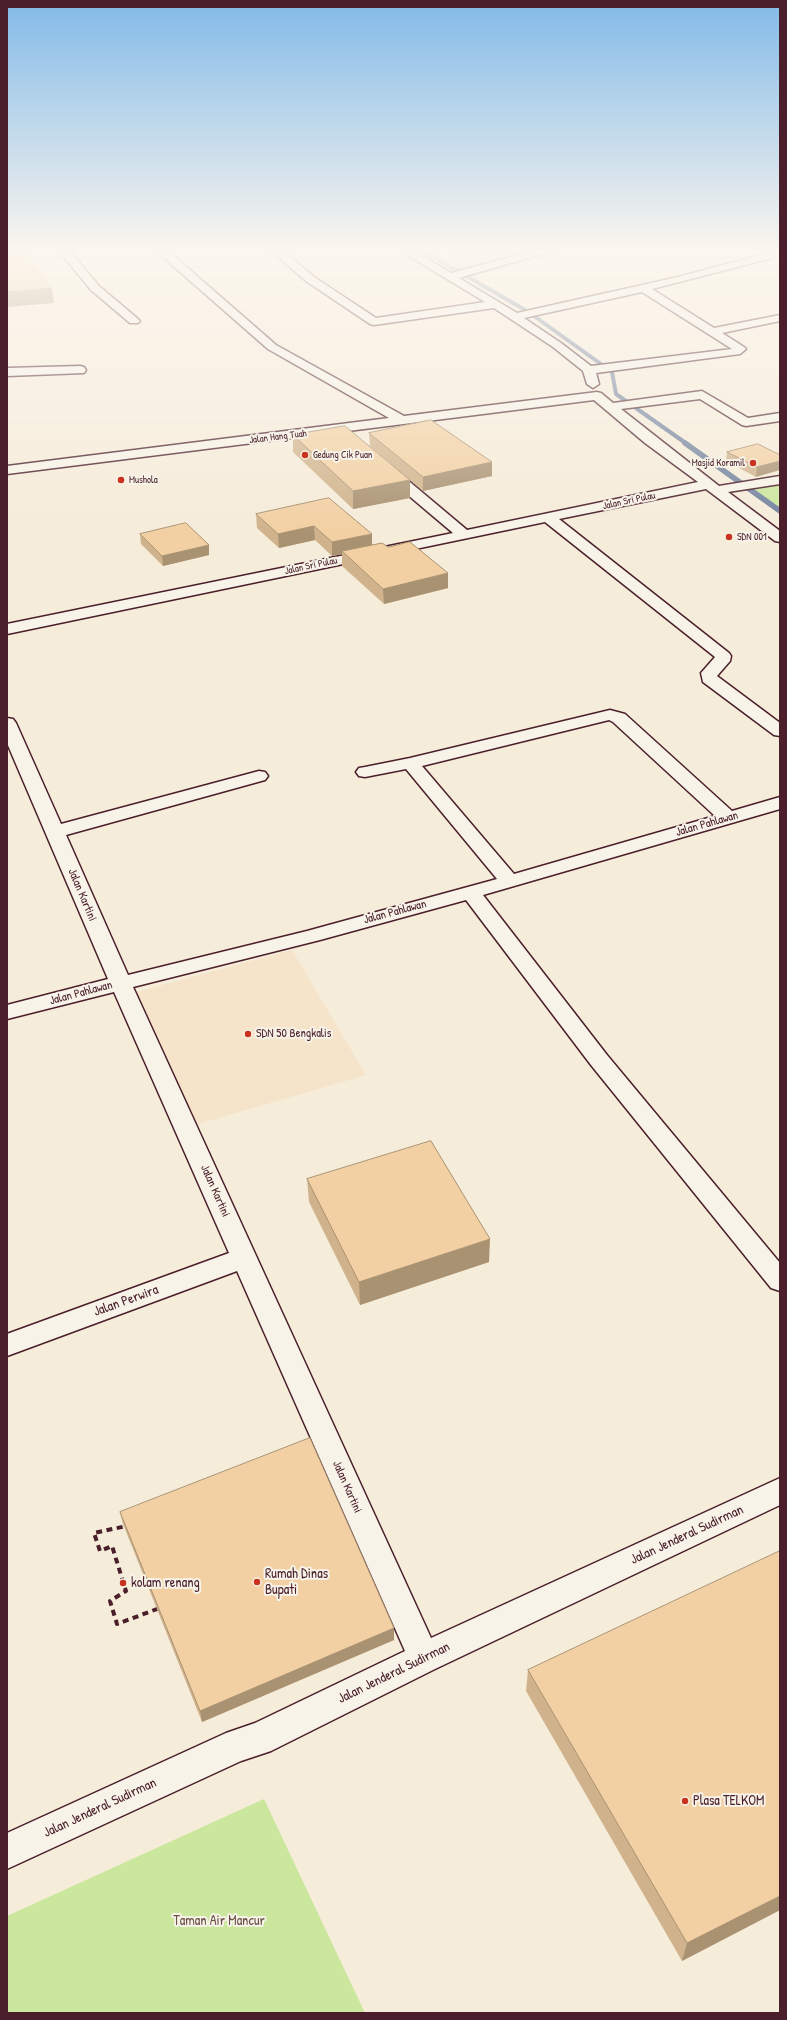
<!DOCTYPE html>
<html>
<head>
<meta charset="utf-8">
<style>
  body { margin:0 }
  #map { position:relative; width:787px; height:2020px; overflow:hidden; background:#f6ecda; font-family:"Patrick Hand",sans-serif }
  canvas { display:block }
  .frame { position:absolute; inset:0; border:8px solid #4a1f2b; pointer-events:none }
</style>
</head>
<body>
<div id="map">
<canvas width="787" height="2020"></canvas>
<div class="frame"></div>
</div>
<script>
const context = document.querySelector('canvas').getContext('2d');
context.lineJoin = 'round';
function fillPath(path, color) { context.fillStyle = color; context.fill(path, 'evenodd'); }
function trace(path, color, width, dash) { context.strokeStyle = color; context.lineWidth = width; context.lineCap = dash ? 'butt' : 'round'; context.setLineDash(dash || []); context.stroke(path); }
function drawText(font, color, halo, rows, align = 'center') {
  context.font = font + ' "Patrick Hand",sans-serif'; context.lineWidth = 4; context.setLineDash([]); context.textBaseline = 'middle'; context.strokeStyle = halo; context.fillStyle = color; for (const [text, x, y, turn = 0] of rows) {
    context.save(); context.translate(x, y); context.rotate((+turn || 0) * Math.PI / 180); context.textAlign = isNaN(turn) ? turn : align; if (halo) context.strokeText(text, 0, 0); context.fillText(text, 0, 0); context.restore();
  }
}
fillPath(new Path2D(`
  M473,250H542L462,272L439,259Z
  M292,950L366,1075L195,1125L136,992Z`), '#f5e4ca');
fillPath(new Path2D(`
  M780,483V511L749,488Z
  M264,1799L365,2013H7V1916Z`), '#cbe69d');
trace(new Path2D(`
  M421,250L527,311L612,372L616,394L687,444`), '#71819d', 4);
trace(new Path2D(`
  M685,443L780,511`), '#71819d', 5.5);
const minor = new Path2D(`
  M7,250H33L28,253L7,255Z
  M58,250H69L99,286L138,319L140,321L138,323H130L91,290Z
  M155,250H167L276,345L404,416L597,392L601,393L613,403L702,391L748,418L780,413V421L746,426L742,425L700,399L621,409L719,486L780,476V484L728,492L780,531V542L775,541L706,489L559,519L729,653L731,656L730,661L717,676L780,723V736L774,735L703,682L701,673L715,657L545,522L7,634V624L453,533L382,473L380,470L382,467H392L467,530L698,482L645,443L594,400L7,474V466L389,418L268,349Z
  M270,250H282L314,277L376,318L485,302L399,250H412L451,273L538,250H556L459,278L517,313L678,277L768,253L772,254L773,256L772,258L652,289L714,328L780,315V321L722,333L744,347L746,349L740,354L596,373L599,384L593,388L587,384L583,371L553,347L494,308L374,325L370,324L306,281ZM642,292L732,349L591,366L561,343L524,318Z
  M80,366L84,367L86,370L84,373L7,376V368Z
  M610,710L625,714L732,811L780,797V809L483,895L607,1055L780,1263V1291L771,1288L591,1065L466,900L320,940L133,987L431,1638L780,1478V1505L435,1669L271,1751L241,1761L7,1869V1833L226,1733L255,1723L405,1651L237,1271L7,1356V1334L229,1253L114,992L7,1019V1005L108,979L7,743V718L13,719L16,723L61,824L259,771L265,772L268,776L265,780L66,835L128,975L307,931L497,879L406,769L365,777L359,776L356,772L359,768L365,767L410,758ZM609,720L613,722L715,816L514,874L422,766Z`);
trace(minor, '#4a1f2b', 3);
trace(new Path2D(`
  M136,1524L165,1606L117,1624L110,1601L126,1591L112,1546L100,1551L94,1533Z`), '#4a1f2b', 4, [6, 4.5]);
fillPath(minor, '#f7f3e8');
fillPath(new Path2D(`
  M369,433L492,476L423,491L370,446Z
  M293,435L410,480V498L353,509L293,452Z
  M727,452L780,455L756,477L726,461Z
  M329,498L372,545L388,547L448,588L384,604L342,566V554L332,556L315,540L279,548L257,528L256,514Z
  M140,534L209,555L163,566L141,544Z
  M307,1179L489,1262L360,1305L309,1202Z
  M120,1512L394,1640L202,1722L123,1524Z
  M528,1670L780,1910L682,1961L526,1691Z`), '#d0b38c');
fillPath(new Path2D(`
  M52,288L54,303L7,307V292Z
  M780,461V470L756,477L757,467Z
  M492,462V476L423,491V477Z
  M410,480V498L353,509V491Z
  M314,526L315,540L279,548L278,534Z
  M372,534V548L342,551V554L332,556V542Z
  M209,545V555L163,566L162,556Z
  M448,573V588L384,604L383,589Z
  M490,1239L489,1262L360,1305L359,1282Z
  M394,1628V1640L202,1722L200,1711Z
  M780,1896V1910L682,1961L687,1943Z`), '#a99272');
const building = new Path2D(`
  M7,250H18L52,288L7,292Z
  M431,420L492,462L423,477L369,433Z
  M345,426L410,480L353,491L293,435Z
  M758,444L780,455V461L757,467L727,452Z
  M329,498L372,534L332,542L314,526L278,534L256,514Z
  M186,523L209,545L162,556L140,534Z
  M410,542L448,573L383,589L342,551L382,543L388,547Z
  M431,1141L490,1239L359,1282L307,1179Z
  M310,1438L394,1628L200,1711L120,1512Z
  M780,1551V1896L687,1943L528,1670Z`);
fillPath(building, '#f2d0a3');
trace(building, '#a99272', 1);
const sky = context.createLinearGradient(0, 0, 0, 533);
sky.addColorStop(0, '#83bae8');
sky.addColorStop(0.47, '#fbf6ee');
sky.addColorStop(1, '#fbf6ee00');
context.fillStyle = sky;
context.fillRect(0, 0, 787, 533);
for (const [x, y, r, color] of [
  [305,455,4,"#c8321e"],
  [753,463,4,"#c8321e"],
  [121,480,4,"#c8321e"],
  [729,537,4,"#c8321e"],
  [248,1034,4,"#c8321e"],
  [257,1582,4,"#c8321e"],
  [123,1583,4,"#c8321e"],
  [685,1801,4,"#c8321e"]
]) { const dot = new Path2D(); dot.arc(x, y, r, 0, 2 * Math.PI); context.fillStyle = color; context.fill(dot); trace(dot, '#f7f3e8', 1.5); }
drawText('10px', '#4a1f2b', '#f7f3e8', [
  ["Jalan Hang Tuah",278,437,-7],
  ["Jalan Sri Pulau",629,501,-12],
  ["Jalan Sri Pulau",311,566,-12]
]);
drawText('10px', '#4a1f2b', '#f7f3e8', [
  ["Gedung Cik Puan",313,455],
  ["Masjid Koramil",745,463,"right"],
  ["Mushola",129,480],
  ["SDN 001",737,537]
], 'left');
drawText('12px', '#4a1f2b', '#f7f3e8', [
  ["Jalan Pahlawan",707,824,-16],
  ["Jalan Kartini",82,895,67],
  ["Jalan Pahlawan",395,912,-15],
  ["Jalan Pahlawan",81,993,-15],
  ["Jalan Kartini",215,1191,66],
  ["Jalan Kartini",347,1487,66]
]);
drawText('12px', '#4a1f2b', '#f7f3e8', [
  ["SDN 50 Bengkalis",256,1034]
], 'left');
drawText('14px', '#4a1f2b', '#f7f3e8', [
  ["Jalan Perwira",126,1301,-20],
  ["Jalan Jenderal Sudirman",687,1535,-25],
  ["Jalan Jenderal Sudirman",394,1673,-26],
  ["Jalan Jenderal Sudirman",100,1808,-25]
]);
drawText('14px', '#4a1f2b', '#f7f3e8', [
  ["Rumah Dinas",265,1574],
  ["Bupati",265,1590],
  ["kolam renang",131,1583],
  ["Plasa TELKOM",693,1801]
], 'left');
drawText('14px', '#6a5148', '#f7f3e8', [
  ["Taman Air Mancur",219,1921]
]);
</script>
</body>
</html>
